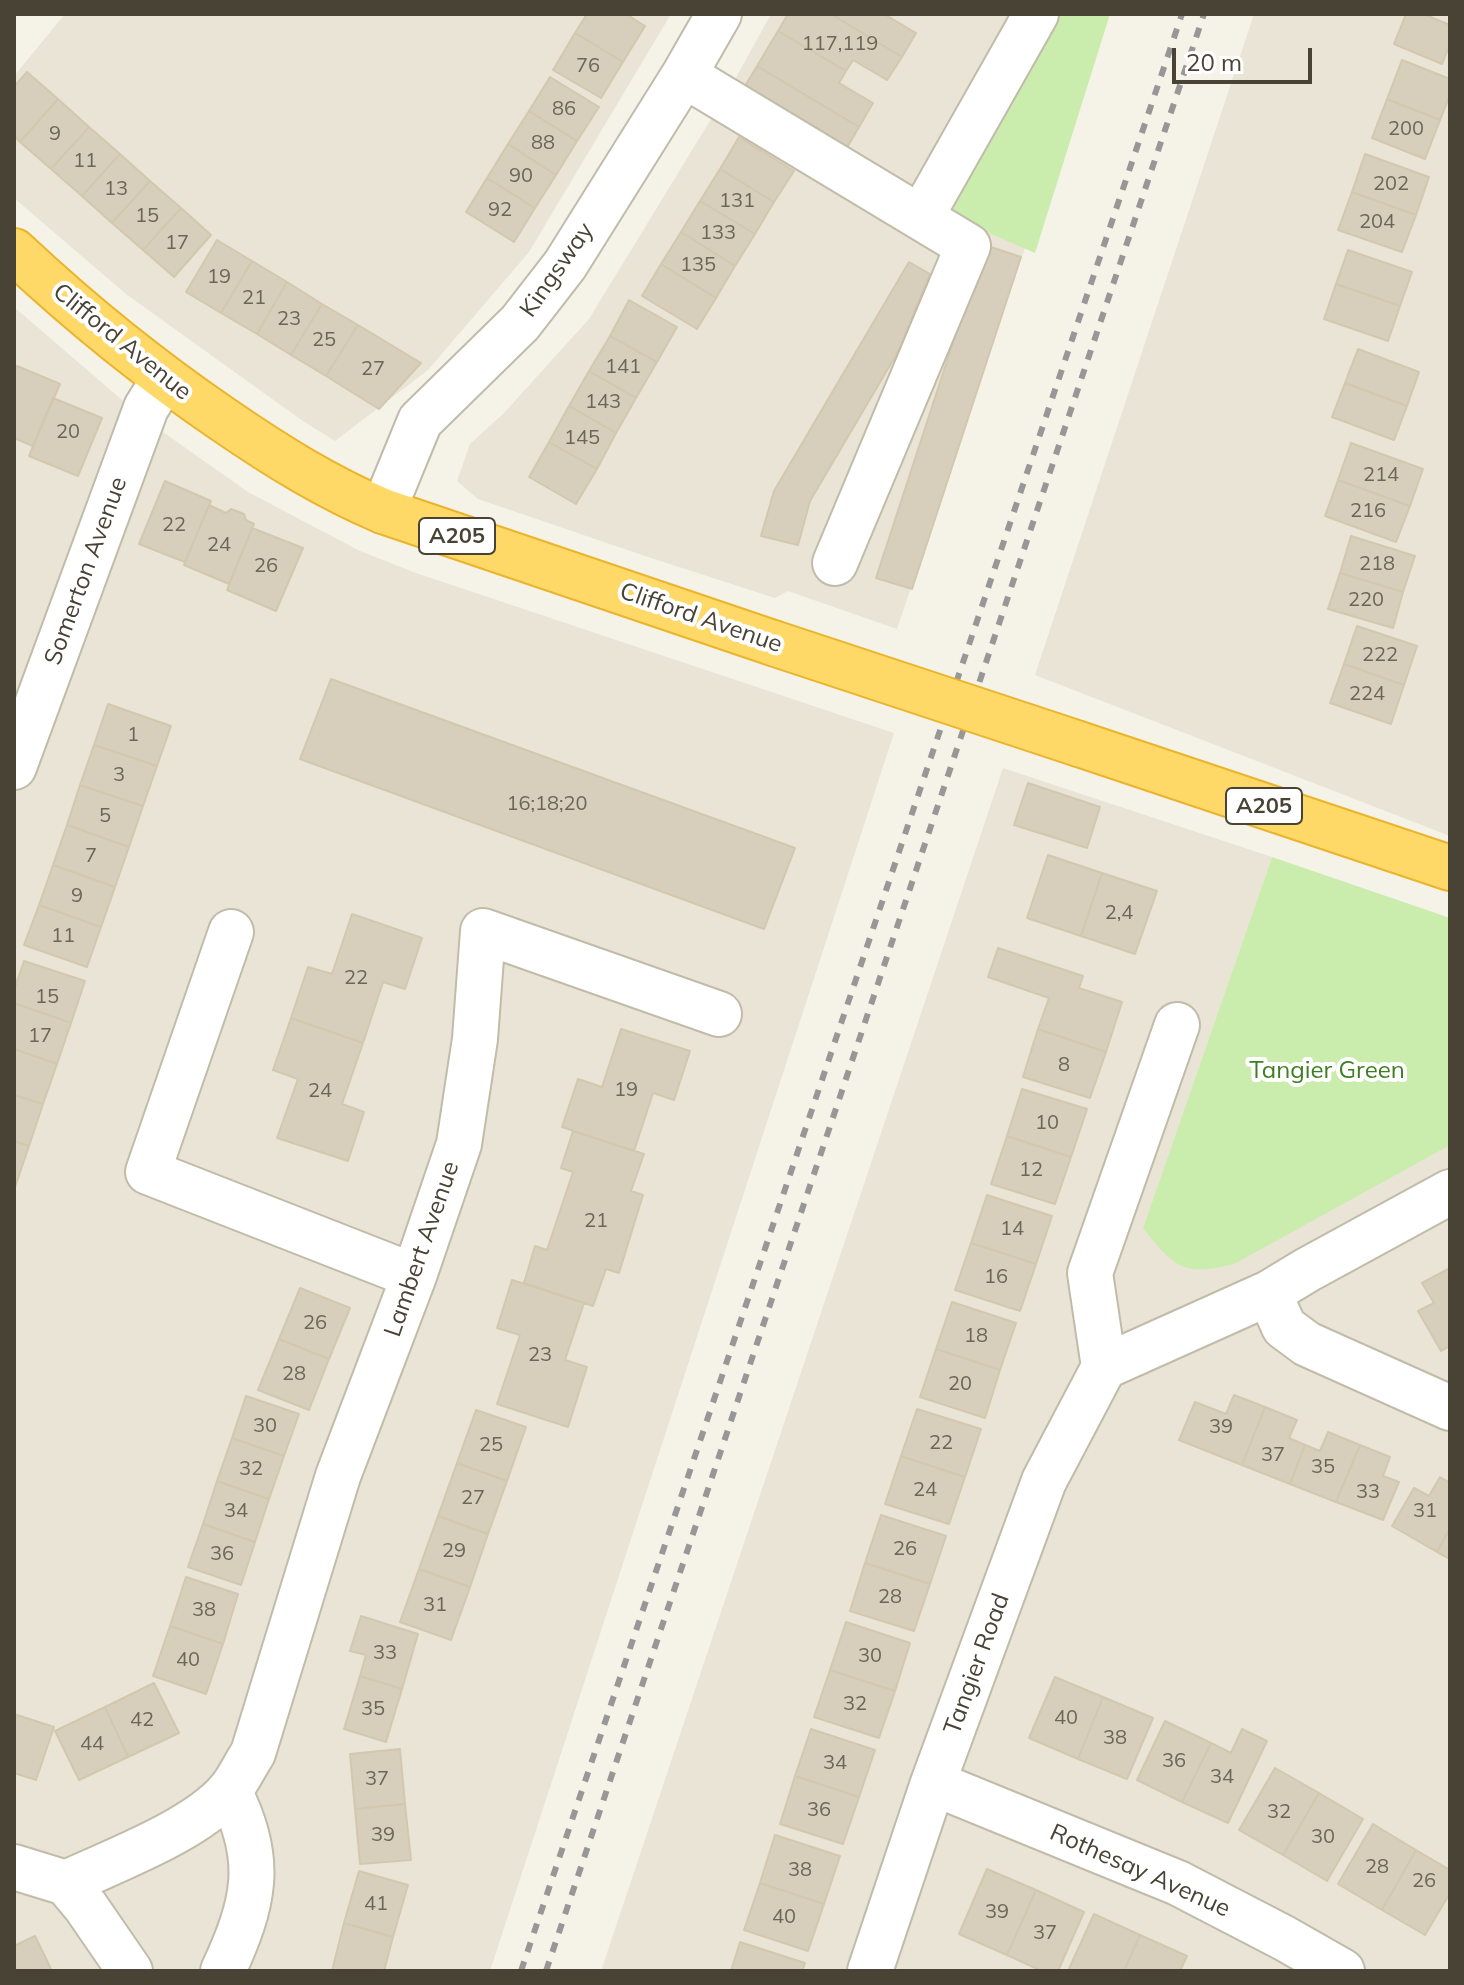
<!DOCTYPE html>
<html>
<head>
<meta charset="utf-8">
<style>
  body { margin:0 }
  #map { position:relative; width:1464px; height:1985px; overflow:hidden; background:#f5f2e7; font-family:Mulish,sans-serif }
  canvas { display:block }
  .frame { position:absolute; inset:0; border:16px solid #494335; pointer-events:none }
  .scale { position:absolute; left:1172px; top:48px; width:140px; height:36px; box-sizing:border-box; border:4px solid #494335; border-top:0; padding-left:10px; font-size:24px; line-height:28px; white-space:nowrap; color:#494335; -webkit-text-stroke:6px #fff; paint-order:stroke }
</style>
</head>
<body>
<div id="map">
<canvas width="1464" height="1985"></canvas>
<div class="frame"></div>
<div class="scale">20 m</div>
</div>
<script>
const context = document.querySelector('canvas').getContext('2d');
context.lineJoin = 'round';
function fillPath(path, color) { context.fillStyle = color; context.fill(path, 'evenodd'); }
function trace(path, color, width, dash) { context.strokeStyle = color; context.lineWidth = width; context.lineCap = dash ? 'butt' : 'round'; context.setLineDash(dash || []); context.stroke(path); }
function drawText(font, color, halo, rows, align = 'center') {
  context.font = font + ' Mulish,sans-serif'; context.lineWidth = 8; context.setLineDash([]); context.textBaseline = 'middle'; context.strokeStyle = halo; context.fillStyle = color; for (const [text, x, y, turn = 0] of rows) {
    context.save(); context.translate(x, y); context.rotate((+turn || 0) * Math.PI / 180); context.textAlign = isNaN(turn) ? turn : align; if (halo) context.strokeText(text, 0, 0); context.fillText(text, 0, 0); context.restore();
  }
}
fillPath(new Path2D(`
  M65,14H671L529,252L428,370L335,441L300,419L126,294L14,198V76Z
  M771,14H1100L1032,227L897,629L788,591L775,598L648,557L478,499L457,481L470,444L504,413L589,319L733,83Z
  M1254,14H1450V836L1035,675Z
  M14,307L143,418L248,492L360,551L416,573L894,733L490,1971H14Z
  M1003,768L1272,857L1143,1228L1450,1144V1971H601Z`), '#e9e4d5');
fillPath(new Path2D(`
  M1047,14H1110L1035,253L936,210Z
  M1272,857L1450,918V1145L1234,1264C1183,1277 1174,1267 1143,1228Z`), '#caecad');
const building = new Path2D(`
  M587,14H626L645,26L623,62L575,33Z
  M788,14H831L902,57L887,80L853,60L846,71L778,31Z
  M831,14H884L916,33L902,57Z
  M1406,14H1423L1450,25V44L1442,64L1394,44Z
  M778,31L846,71L839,83L873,103L859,127L757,66Z
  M575,33L623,62L601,98L553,70Z
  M1402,60L1450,79V95L1440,120L1387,99Z
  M757,66L859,127L845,151L736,101Z
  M27,72L58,99L20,142L14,136V87Z
  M550,77L599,107L577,141L529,111Z
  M58,99L89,127L51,169L20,142Z
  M1387,99L1440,120L1425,159L1372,138Z
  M529,111L577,141L556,175L508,144Z
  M89,127L120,154L82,196L51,169Z
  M739,137L794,171L774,202L720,169Z
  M508,144L556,175L535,208L487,178Z
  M120,154L150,181L112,223L82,196Z
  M1365,154L1429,177L1416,215L1352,192Z
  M720,169L774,202L755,234L700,201Z
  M487,178L535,208L514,242L466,212Z
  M150,181L181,208L143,250L112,223Z
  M1352,192L1416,215L1402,252L1338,230Z
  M700,201L755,234L735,266L681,232Z
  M181,208L211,235L174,277L143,250Z
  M681,232L735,266L716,298L661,264Z
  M217,240L252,261L221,313L186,292Z
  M985,245L1021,257L912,589L876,578Z
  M1348,250L1412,272L1400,306L1336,284Z
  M252,261L287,282L257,334L221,313Z
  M909,262L930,274L899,350L810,501L798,545L761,536L774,491Z
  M661,264L716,298L697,329L642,296Z
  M287,282L322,304L291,355L257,334Z
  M1336,284L1400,306L1388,341L1324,319Z
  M629,300L677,327L657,362L610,336Z
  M322,304L358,325L326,376L291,355Z
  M358,325L421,363L379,409L326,376Z
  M610,336L657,362L636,398L589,371Z
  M1358,349L1419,372L1407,406L1345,383Z
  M17,366L60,384L33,446L14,438V373Z
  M589,371L636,398L616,433L569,406Z
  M1345,383L1407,406L1394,440L1332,417Z
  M53,398L102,418L78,476L29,456Z
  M569,406L616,433L597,469L549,442Z
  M549,442L597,469L576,504L529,477Z
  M1351,443L1423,469L1410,506L1338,480Z
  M1338,480L1410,506L1396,542L1325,516Z
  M165,481L211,501L185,562L139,544Z
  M209,505L226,513L231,509L244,514L246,520L254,524L229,584L184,565Z
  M252,528L303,548L276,611L227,590Z
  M1351,536L1415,556L1403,592L1340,573Z
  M1340,573L1403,592L1393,628L1328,609Z
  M1357,626L1417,646L1404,685L1344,664Z
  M1344,664L1404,685L1391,724L1330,703Z
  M331,679L795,848L764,929L300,759Z
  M108,704L171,726L157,766L94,745Z
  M94,745L157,766L143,806L80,785Z
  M1028,783L1100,807L1087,848L1014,825Z
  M80,785L143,806L129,847L67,825Z
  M67,825L129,847L115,887L53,865Z
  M1048,855L1102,873L1081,936L1027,918Z
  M53,865L115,887L101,927L39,905Z
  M1102,873L1157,891L1135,954L1081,936Z
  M39,905L101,927L87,967L24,945Z
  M352,914L422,938L405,989L383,982L363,1043L291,1018L308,967L332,974Z
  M998,948L1083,976L1079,988L1122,1002L1106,1052L1038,1029L1049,998L988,977Z
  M24,961L85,981L71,1023L14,1003V990Z
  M14,1003L71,1023L57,1064L14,1049Z
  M291,1018L363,1043L342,1104L364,1112L348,1161L277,1138L298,1079L273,1070Z
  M621,1029L690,1051L674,1100L653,1093L634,1151L562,1127L578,1079L602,1087Z
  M1038,1029L1106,1052L1090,1098L1023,1077Z
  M14,1049L57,1064L43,1104L14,1095Z
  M1022,1089L1087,1109L1071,1157L1007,1136Z
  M14,1095L43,1104L29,1146L14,1141Z
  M573,1131L644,1154L631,1191L643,1195L619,1273L606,1269L593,1306L524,1283L535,1246L547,1250L573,1172L561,1168Z
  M1007,1136L1071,1157L1055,1204L991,1184Z
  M14,1141L29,1146L15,1187L14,1186Z
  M987,1195L1052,1216L1036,1264L971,1243Z
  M971,1243L1036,1264L1020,1311L955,1290Z
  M1450,1268V1346L1441,1351L1418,1311L1434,1303L1422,1283Z
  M512,1280L584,1303L565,1360L587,1367L568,1427L497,1404L520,1335L497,1328Z
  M300,1288L350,1308L329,1359L279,1339Z
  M952,1302L1016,1323L1000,1370L936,1349Z
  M279,1339L329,1359L309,1410L258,1390Z
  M936,1349L1000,1370L985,1418L920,1397Z
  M1234,1395L1265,1407L1242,1465L1179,1440L1195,1402L1226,1414Z
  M246,1396L299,1414L284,1456L232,1438Z
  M1265,1407L1297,1420L1289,1438L1305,1445L1290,1484L1242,1465Z
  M917,1409L981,1429L965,1477L901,1456Z
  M476,1410L526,1427L507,1481L457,1463Z
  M1328,1432L1360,1445L1336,1502L1290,1484L1305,1445L1320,1451Z
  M232,1438L284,1456L269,1499L217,1481Z
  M1360,1445L1390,1457L1383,1476L1399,1482L1383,1520L1336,1502Z
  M901,1456L965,1477L949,1524L885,1504Z
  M457,1463L507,1481L488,1534L438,1516Z
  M1440,1477L1450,1483V1528L1437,1552L1392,1526L1414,1488L1429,1496Z
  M217,1481L269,1499L255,1542L203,1524Z
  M881,1515L946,1536L930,1584L865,1563Z
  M438,1516L488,1534L470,1587L419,1569Z
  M203,1524L255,1542L241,1585L188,1567Z
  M1450,1528V1559L1437,1552Z
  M865,1563L930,1584L914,1631L850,1611Z
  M419,1569L470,1587L451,1640L400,1622Z
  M186,1577L238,1594L223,1644L170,1626Z
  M361,1616L418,1634L402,1689L360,1676L366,1655L350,1651Z
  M846,1622L910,1643L895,1691L830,1670Z
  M170,1626L223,1644L206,1694L153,1676Z
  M830,1670L895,1691L879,1738L814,1717Z
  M360,1676L402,1689L386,1742L344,1729Z
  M1055,1677L1103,1697L1078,1759L1029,1738Z
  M154,1683L179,1733L128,1757L105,1707Z
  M1103,1697L1153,1718L1127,1779L1078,1759Z
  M105,1707L128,1757L79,1780L55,1731Z
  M14,1714L54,1727L36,1780L14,1773Z
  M1165,1721L1211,1743L1182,1802L1137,1780Z
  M811,1729L875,1750L859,1797L795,1776Z
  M1242,1729L1267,1741L1228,1823L1182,1802L1211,1743L1231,1753Z
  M400,1749L405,1804L355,1809L350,1754Z
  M1275,1768L1319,1793L1283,1855L1239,1830Z
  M795,1776L859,1797L843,1844L780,1824Z
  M1319,1793L1363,1819L1327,1881L1283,1855Z
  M405,1804L411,1860L360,1864L355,1809Z
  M1373,1824L1416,1850L1382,1910L1338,1884Z
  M775,1835L840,1856L824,1904L760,1883Z
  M1416,1850L1450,1870V1893L1425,1935L1382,1910Z
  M987,1869L1036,1890L1007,1955L959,1934Z
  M359,1871L408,1885L393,1937L344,1923Z
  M760,1883L824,1904L808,1951L744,1930Z
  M1036,1890L1084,1912L1058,1971H1042L1007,1955Z
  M1094,1914L1140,1935L1124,1971H1068Z
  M344,1923L393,1937L384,1971H332Z
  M1140,1935L1187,1956L1180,1971H1124Z
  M35,1936L52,1971H14V1946Z
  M740,1942L805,1963L802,1971H731Z`);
fillPath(building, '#d7cfbb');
trace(building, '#d3c8ae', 2);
const minor = new Path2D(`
  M684,75L968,246L835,563
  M921,217L1036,14
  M383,511L420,421L520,323L565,265L684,75L719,14
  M14,767L146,408L164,379
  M231,932L148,1172L414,1276
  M1269,1293L1284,1327L1307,1344L1450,1408
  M1104,1367L1269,1293L1307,1270L1450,1192
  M933,1783L1178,1883L1284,1938L1342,1971
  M14,1867L66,1883
  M130,1971L86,1907L66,1883C113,1861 197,1830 230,1790C239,1779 245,1765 253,1753L338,1476L414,1276L459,1144L475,1039L483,931L719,1014
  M223,1971C254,1904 265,1860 229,1791
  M870,1971L933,1783L1044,1481L1104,1367L1090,1273L1177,1025`);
const highway = new Path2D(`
  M14,251C80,313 149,369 224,420C275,455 326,487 383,511L773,643
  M1079,744L1450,868`);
trace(minor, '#c1bba9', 48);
trace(highway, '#eab42c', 48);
trace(minor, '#fff', 44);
trace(highway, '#ffd968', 44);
trace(new Path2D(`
  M521,1971L1182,14
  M546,1971L1204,14`), '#979797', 6, [10, 10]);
const highwayBridge = new Path2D(`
  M773,643L1079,744`);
trace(highwayBridge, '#eab42c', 48, []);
trace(highwayBridge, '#ffd968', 44);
drawText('20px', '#6c6656', null, [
  ["117,119",840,44],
  ["76",588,66],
  ["86",564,109],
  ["200",1406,129],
  ["9",55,134],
  ["88",543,143],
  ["11",85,161],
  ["90",521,176],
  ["202",1391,184],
  ["13",116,189],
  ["131",737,201],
  ["92",500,210],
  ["15",147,216],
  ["204",1377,222],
  ["133",718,233],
  ["17",177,243],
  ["135",698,265],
  ["19",219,277],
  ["21",254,298],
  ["23",289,319],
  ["25",324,340],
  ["141",623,367],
  ["27",373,369],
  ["143",603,402],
  ["20",68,432],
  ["145",582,438],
  ["214",1381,475],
  ["216",1368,511],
  ["22",174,525],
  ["24",219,545],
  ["218",1377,564],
  ["26",266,566],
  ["220",1366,600],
  ["222",1380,655],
  ["224",1367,694],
  ["1",133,735],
  ["3",119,775],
  ["16;18;20",547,804],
  ["5",105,816],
  ["7",91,856],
  ["9",77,896],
  ["2,4",1119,913],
  ["11",63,936],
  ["22",356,978],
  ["15",47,997],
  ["17",40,1036],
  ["8",1064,1065],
  ["19",626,1090],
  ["24",320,1091],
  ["10",1047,1123],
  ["12",1031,1170],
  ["21",596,1221],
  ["14",1012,1229],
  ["16",996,1277],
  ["26",315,1323],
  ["18",976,1336],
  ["23",540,1355],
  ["28",294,1374],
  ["20",960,1384],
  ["30",265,1426],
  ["39",1221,1427],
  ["22",941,1443],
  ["25",491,1445],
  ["37",1273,1455],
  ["35",1323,1467],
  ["32",251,1469],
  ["24",925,1490],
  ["33",1368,1492],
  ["27",473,1498],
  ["34",236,1511],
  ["31",1425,1511],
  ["26",905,1549],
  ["29",454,1551],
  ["36",222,1554],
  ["28",890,1597],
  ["31",435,1605],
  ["38",204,1610],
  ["33",385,1653],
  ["30",870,1656],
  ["40",188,1660],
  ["32",855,1704],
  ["35",373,1709],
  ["40",1066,1718],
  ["42",142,1720],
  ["38",1115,1738],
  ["44",92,1744],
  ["36",1174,1761],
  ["34",835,1763],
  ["34",1222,1777],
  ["37",377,1779],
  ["36",819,1810],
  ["32",1279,1812],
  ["39",383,1835],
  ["30",1323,1837],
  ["28",1377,1867],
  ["38",800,1870],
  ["26",1424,1881],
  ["41",376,1904],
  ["39",997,1912],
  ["40",784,1917],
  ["37",1045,1933]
]);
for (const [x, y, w] of [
  [457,536,76],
  [1264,806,76]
]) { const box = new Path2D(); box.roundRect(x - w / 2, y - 18, w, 36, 6); context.fillStyle = '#fff'; context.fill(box); trace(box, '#494335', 2); }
drawText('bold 22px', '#494335', null, [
  ["A205",457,536],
  ["A205",1264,806]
]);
drawText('24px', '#494335', '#fff', [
  ["Kingsway",557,270,-55],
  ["Clifford Avenue",122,342,39],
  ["Somerton Avenue",86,571,-70],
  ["Clifford Avenue",701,618,19],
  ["Lambert Avenue",422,1249,-71],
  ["Tangier Road",977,1664,-70],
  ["Rothesay Avenue",1140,1871,24]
]);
drawText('24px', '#3e7f23', '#fff', [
  ["Tangier Green",1327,1071]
]);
</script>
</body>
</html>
